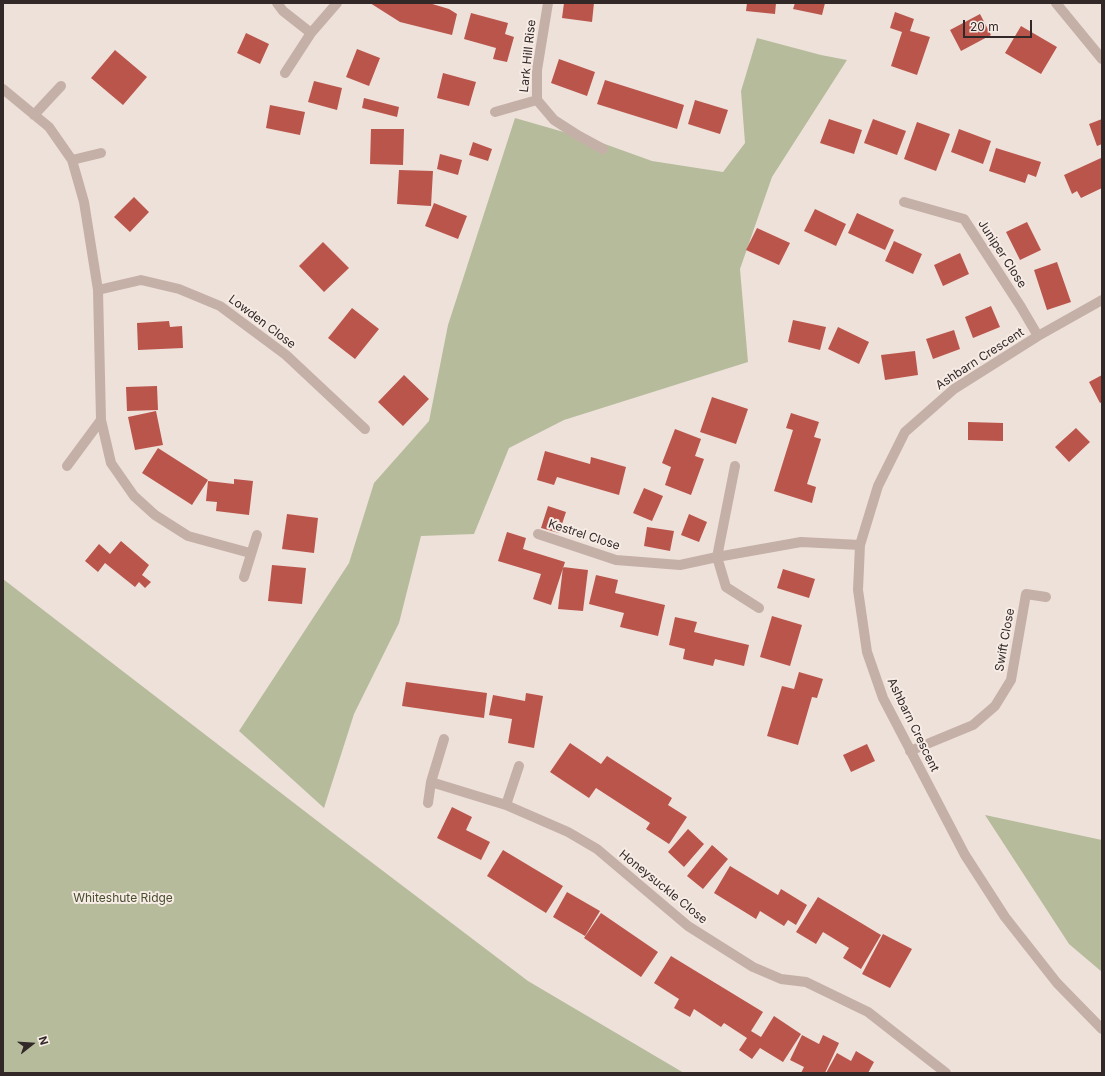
<!DOCTYPE html>
<html>
<head>
<meta charset="utf-8">
<style>
  body { margin:0 }
  #map { position:relative; width:1105px; height:1076px; overflow:hidden; background:#eee1da; font-family:Inter,sans-serif }
  canvas { display:block }
  .frame { position:absolute; inset:0; border:4px solid #322827; pointer-events:none }
  .north { position:absolute; left:12px; top:1024px; width:40px; height:40px; -webkit-text-stroke:3px #f7ece5; paint-order:stroke; rotate:73deg; font-size:11px; font-weight:700; line-height:16px; text-align:center; color:#322827 }
  .north::after { content:''; display:block; margin:auto; width:14px; height:18px; background:#322827; clip-path:polygon(50% 0,100% 100%,50% 72%,0 100%) }
  .scale { position:absolute; left:963px; top:20px; width:69px; height:18px; box-sizing:border-box; border:2px solid #322827; border-top:0; padding-left:5px; font-size:12px; line-height:14px; white-space:nowrap; color:#322827; -webkit-text-stroke:3px #f7ece5; paint-order:stroke }
</style>
</head>
<body>
<div id="map">
<canvas width="1105" height="1076"></canvas>
<div class="frame"></div>
<div class="north">N</div>
<div class="scale">20 m</div>
</div>
<script>
const context = document.querySelector('canvas').getContext('2d');
context.lineJoin = 'round';
function fillPath(path, color) { context.fillStyle = color; context.fill(path, 'evenodd'); }
function trace(path, color, width, dash) { context.strokeStyle = color; context.lineWidth = width; context.lineCap = dash ? 'butt' : 'round'; context.setLineDash(dash || []); context.stroke(path); }
function drawText(font, color, halo, rows, align = 'center') {
  context.font = font + ' Inter,sans-serif'; context.lineWidth = 4; context.setLineDash([]); context.textBaseline = 'middle'; context.strokeStyle = halo; context.fillStyle = color; for (const [text, x, y, turn = 0] of rows) {
    context.save(); context.translate(x, y); context.rotate((+turn || 0) * Math.PI / 180); context.textAlign = isNaN(turn) ? turn : align; if (halo) context.strokeText(text, 0, 0); context.fillText(text, 0, 0); context.restore();
  }
}
fillPath(new Path2D(`
  M757,38L821,55L847,60L772,177L740,269L748,362L564,420L509,448L474,534L421,536L399,623L354,714L324,808L239,731L349,563L374,483L429,421L448,325L515,118L602,143L652,161L723,172L745,143L741,91Z
  M3,579L333,833L528,981L684,1073H3Z
  M985,815L1102,840V972L1069,944Z`), '#b6bc9b');
fillPath(new Path2D(`
  M370,3H429L449,9L457,14L452,35L400,22Z
  M564,3H594L592,22L562,18Z
  M747,3H776L775,14L746,11Z
  M795,3H825L822,15L793,9Z
  M895,12L914,19L910,31L930,37L917,75L891,66L902,32L890,28Z
  M471,13L508,23L505,34L514,37L507,62L493,59L496,48L464,39Z
  M980,14L991,35L961,51L950,30Z
  M1021,26L1057,47L1041,74L1005,53Z
  M246,33L269,44L260,64L237,53Z
  M357,49L380,58L369,86L346,77Z
  M115,50L147,77L123,105L91,78Z
  M559,59L595,72L587,96L551,83Z
  M443,73L476,82L469,106L437,98Z
  M605,80L684,105L677,129L597,104Z
  M314,81L342,88L337,110L308,102Z
  M364,98L399,107L397,117L362,108Z
  M695,100L728,110L720,134L688,124Z
  M270,105L305,112L300,135L266,128Z
  M829,119L862,130L854,154L820,143Z
  M873,119L906,131L897,155L864,143Z
  M1102,119V144L1097,146L1089,124Z
  M917,122L950,134L936,171L904,159Z
  M371,129H404L403,165L370,164Z
  M959,129L991,141L983,164L951,152Z
  M473,142L492,149L488,161L469,155Z
  M996,148L1041,162L1036,177L1028,174L1025,183L989,171Z
  M440,154L462,160L458,175L437,169Z
  M1101,158L1102,188L1081,198L1077,191L1072,194L1064,175Z
  M399,170L433,171L431,206L397,204Z
  M134,197L149,212L130,232L114,217Z
  M434,203L467,216L458,239L425,226Z
  M815,209L846,224L836,246L804,231Z
  M857,213L894,230L885,250L848,233Z
  M1027,222L1041,250L1020,260L1006,232Z
  M757,228L790,243L779,265L746,250Z
  M894,241L922,254L913,274L885,261Z
  M323,242L349,268L324,292L299,266Z
  M960,253L969,274L943,286L934,265Z
  M1057,262L1071,302L1047,310L1034,270Z
  M991,306L1000,327L973,338L965,317Z
  M352,308L379,329L355,359L328,338Z
  M793,320L826,327L820,350L788,342Z
  M169,321L170,327L182,326L183,348L138,350L137,323Z
  M838,327L869,342L859,364L828,349Z
  M954,330L960,349L933,359L926,339Z
  M915,351L918,375L885,380L881,355Z
  M404,375L429,399L403,426L378,402Z
  M1102,375V402L1100,403L1089,382Z
  M157,386L158,410L127,411L126,387Z
  M712,397L748,409L736,444L700,432Z
  M156,411L163,445L135,450L128,417Z
  M791,413L819,422L814,437L821,439L807,484L816,487L812,503L774,491L793,430L786,428Z
  M968,422L1003,423V441L968,440Z
  M1076,428L1090,442L1069,462L1055,447Z
  M675,429L701,439L695,456L704,459L691,495L665,485L671,467L662,463Z
  M158,448L208,480L192,505L142,473Z
  M545,451L590,464L591,457L626,467L619,495L557,477L554,485L537,480Z
  M234,479L253,481L249,515L216,511L217,502L206,501L208,481L234,484Z
  M644,488L663,496L652,521L633,513Z
  M548,506L566,512L559,533L541,528Z
  M287,514L318,518L314,553L282,549Z
  M689,514L707,522L699,542L681,535Z
  M647,527L674,531L670,551L644,546Z
  M507,532L526,538L523,549L565,562L551,605L533,599L541,574L498,561Z
  M121,541L149,565L142,575L151,582L145,588L139,582L135,587L105,563L98,572L85,561L99,544L110,554Z
  M272,565L306,568L302,604L268,601Z
  M563,567L588,570L583,611L558,609Z
  M783,569L815,579L809,598L777,588Z
  M596,575L618,580L615,593L665,605L658,636L620,627L624,613L589,604Z
  M772,616L802,625L790,666L760,657Z
  M675,617L697,622L694,632L749,645L744,666L715,659L713,666L683,659L685,649L669,645Z
  M799,672L823,679L817,698L812,697L798,745L767,736L782,686L794,689Z
  M406,682L487,693L484,718L402,706Z
  M526,693L543,696L534,748L508,743L512,719L489,715L493,695L525,701Z
  M570,743L601,764L607,756L672,798L668,805L687,817L669,844L646,829L650,823L596,788L589,798L550,772Z
  M867,744L875,761L851,772L843,755Z
  M452,807L472,817L466,830L490,842L481,860L437,838Z
  M688,829L704,844L684,867L668,852Z
  M712,845L728,859L703,889L687,876Z
  M503,850L563,886L546,913L487,876Z
  M730,866L778,895L781,889L807,905L796,925L788,920L784,926L760,911L756,919L714,893Z
  M567,892L600,911L585,936L553,917Z
  M818,897L881,935L861,969L843,958L849,948L823,932L816,944L796,932Z
  M601,913L658,952L641,977L584,938Z
  M883,934L912,949L890,988L862,974Z
  M671,956L763,1012L751,1031L761,1037L774,1016L801,1034L783,1062L760,1048L752,1059L739,1050L747,1038L724,1023L721,1027L694,1009L690,1017L674,1008L679,999L654,983Z
  M802,1035L819,1044L823,1035L839,1043L825,1073H801L804,1067L790,1060Z
  M856,1051L874,1062L868,1073H826L837,1053L851,1061Z`), '#ba554c');
trace(new Path2D(`
  M277,3L283,11L311,33L337,3
  M548,3L537,70V100L554,120L579,136L603,149
  M1056,3L1102,59
  M285,73L311,33
  M3,89L49,127L72,160L84,202L98,290L101,420L111,463L134,496L155,515L188,536L250,553
  M495,112L537,100
  M34,115L61,86
  M72,160L101,153
  M904,202L964,219L1021,307L1038,336
  M98,290L141,280L179,289L220,306L286,355L365,429
  M1102,300L1038,336L954,389L905,432L878,486L860,545L858,590L867,652L883,698L965,855L1005,917L1057,983L1102,1029
  M67,466L101,420
  M735,466L717,557L726,587L759,608
  M538,534L616,560L680,565L717,557L801,542L860,545
  M244,577L257,535
  M910,751L973,725L995,706L1011,680L1026,594L1046,597
  M431,782L506,805L568,832L597,849L688,926L753,967L781,979L806,982L868,1012L946,1073
  M428,803L431,782L444,739
  M506,805L519,766`), '#c5b0a7', 10);
drawText('12px', '#322827', '#f7ece5', [
  ["Lark Hill Rise",528,56,-84],
  ["Juniper Close",1002,254,57],
  ["Lowden Close",262,322,37],
  ["Ashbarn Crescent",980,359,-33],
  ["Kestrel Close",584,535,18],
  ["Swift Close",1005,640,-80],
  ["Ashbarn Crescent",913,725,64],
  ["Honeysuckle Close",663,887,39]
]);
drawText('12px', '#474e2d', '#f7ece5', [
  ["Whiteshute Ridge",123,898]
]);
</script>
</body>
</html>
